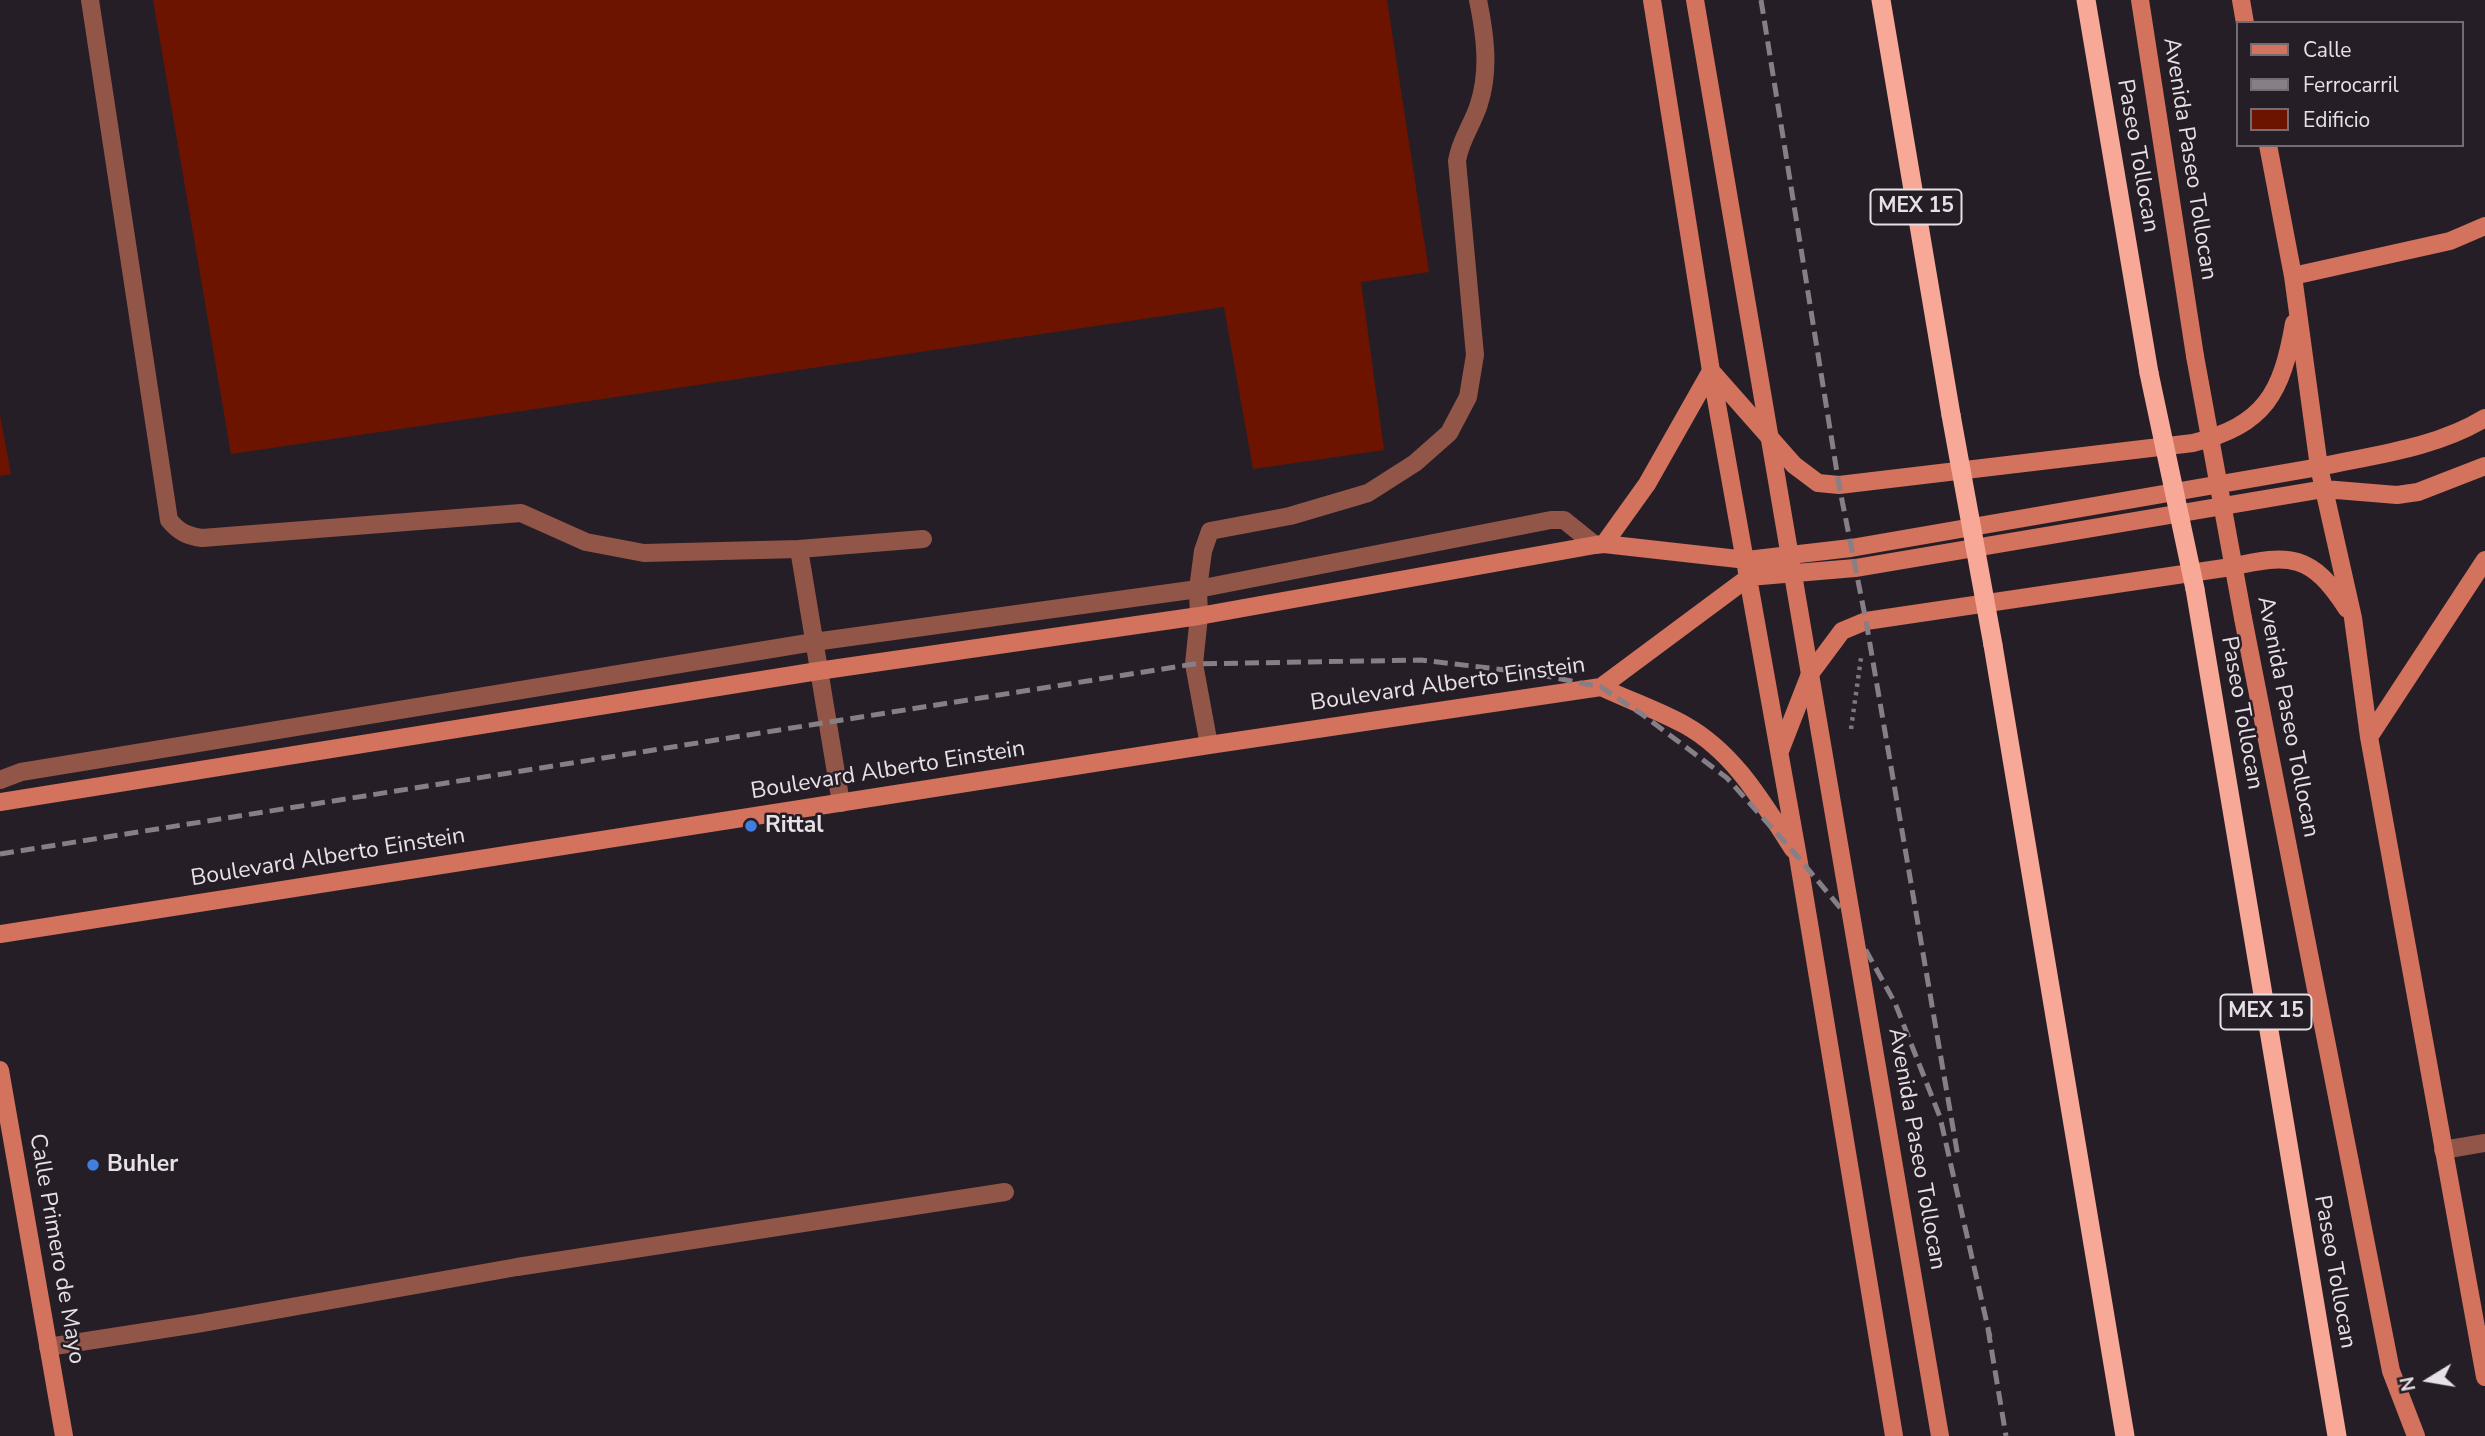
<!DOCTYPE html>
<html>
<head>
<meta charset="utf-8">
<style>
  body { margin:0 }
  #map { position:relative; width:2485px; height:1436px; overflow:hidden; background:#261e26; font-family:"Nunito Sans",sans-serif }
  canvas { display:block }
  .legend { position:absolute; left:2236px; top:21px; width:228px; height:126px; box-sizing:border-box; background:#261e26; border:2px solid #736c73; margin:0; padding:9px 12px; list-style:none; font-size:21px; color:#e6e1e6 }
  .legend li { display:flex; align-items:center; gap:14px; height:35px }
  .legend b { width:35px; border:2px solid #736c73 }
  .north { position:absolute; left:2394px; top:1345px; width:70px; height:70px; -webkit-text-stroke:5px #261e26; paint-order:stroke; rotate:259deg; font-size:19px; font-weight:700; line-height:28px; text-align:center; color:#e6e1e6 }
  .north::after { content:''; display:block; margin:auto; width:24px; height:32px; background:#e6e1e6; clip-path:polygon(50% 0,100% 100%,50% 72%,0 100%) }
</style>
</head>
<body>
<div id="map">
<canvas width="2485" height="1436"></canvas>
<ul class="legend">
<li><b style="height:9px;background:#d3725d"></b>Calle</li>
<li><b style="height:9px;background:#867f86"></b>Ferrocarril</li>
<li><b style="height:19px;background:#6d1400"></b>Edificio</li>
</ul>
<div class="north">N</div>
</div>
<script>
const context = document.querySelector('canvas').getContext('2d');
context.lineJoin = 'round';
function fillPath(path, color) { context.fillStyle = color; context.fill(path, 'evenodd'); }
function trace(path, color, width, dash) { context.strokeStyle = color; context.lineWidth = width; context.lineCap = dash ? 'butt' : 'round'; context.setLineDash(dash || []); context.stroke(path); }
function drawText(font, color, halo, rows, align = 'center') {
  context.font = font + ' "Nunito Sans",sans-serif'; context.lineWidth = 5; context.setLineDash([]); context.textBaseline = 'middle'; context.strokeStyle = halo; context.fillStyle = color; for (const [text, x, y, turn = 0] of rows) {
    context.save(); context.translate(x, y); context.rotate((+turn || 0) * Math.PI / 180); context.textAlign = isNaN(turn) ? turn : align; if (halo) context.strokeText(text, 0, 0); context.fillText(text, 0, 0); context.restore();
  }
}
fillPath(new Path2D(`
  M153,0H1387L1429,272L1361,282L1384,450L1253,469L1224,307L231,454Z
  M0,415L11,474L0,476Z`), '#6d1400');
trace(new Path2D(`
  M1851,729L1861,658`), '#7e777e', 4.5, [3.5, 5]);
trace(new Path2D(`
  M90,0L169,520C179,532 187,536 202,538L521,513L586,542L644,553L799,549L841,803
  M799,549L923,539
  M1209,745L1194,664L1199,616L1198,589L1203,551L1210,531L1290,516L1368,493L1415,463L1449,433L1468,397L1475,355L1457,161C1460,140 1473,124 1479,104C1490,70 1485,34 1478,0
  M0,780L21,772L814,642L1198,589L1551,520H1564L1595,545
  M48,1347L196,1324L517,1267L1005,1192`), '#925649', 18);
trace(new Path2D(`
  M2443,1150L2485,1143`), '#925649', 18);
trace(new Path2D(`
  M1652,0L1711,371L1798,857L1894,1436
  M2140,0L2195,356
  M2241,0L2245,23
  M2268,145L2293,276L2319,467L2353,618L2369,737L2485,1377
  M2293,276L2450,241L2485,226
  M1711,371L1794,465L1818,483L1839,485L2193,443C2265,425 2282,393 2294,323
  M1604,544L1647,484L1711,371
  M1749,577L1855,568L2324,489L2397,495L2418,492L2485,466
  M2243,618L2391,1371L2416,1436
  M1601,687C1628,700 1658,710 1685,725C1735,753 1763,803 1793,849
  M2369,737L2485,560
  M1780,751L1810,674L1842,631L1866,621L2231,567C2290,553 2312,554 2347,609
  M0,802L818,671L1199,616L1595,545L1604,544L1747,560L1851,548L2319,467C2374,455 2436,448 2485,418
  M0,934L1209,745L1601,687L1749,577
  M0,1070L64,1436`), '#d3725d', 18);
trace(new Path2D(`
  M1881,0L1951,415
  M2086,0L2149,373
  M2195,589L2337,1436
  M1993,645L2125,1436`), '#f8a896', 19);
trace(new Path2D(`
  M1761,0L1839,485L1866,621L1958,1157
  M0,854L1194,664L1421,660L1531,673L1601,687L1643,715L1727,778L1798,857L1847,916L1895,1003L1940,1117L1990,1337
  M1988,1329L2006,1436`), '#867f86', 5, [14, 7]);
trace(new Path2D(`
  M1695,0L1940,1436
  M2195,356L2243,618`), '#d3725d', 18);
trace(new Path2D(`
  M2149,373L2195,589
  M1951,415L1993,645`), '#f8a896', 19);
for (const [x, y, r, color] of [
  [751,826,7,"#3f7fe0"],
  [93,1165,7,"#3f7fe0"]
]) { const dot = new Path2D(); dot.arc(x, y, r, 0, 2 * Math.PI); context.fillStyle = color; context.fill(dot); trace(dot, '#261e26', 2.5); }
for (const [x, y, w] of [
  [1916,207,91],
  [2266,1012,91]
]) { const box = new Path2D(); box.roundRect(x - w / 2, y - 17.5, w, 35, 5); context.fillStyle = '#261e26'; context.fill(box); trace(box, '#e6e1e6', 2); }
drawText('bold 21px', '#e6e1e6', null, [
  ["MEX 15",1916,207],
  ["MEX 15",2266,1012]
]);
drawText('23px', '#e6e1e6', '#261e26', [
  ["Paseo Tollocan",2137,156,80],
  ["Avenida Paseo Tollocan",2189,159,81],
  ["Boulevard Alberto Einstein",1448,685,-8],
  ["Paseo Tollocan",2241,713,80],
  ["Avenida Paseo Tollocan",2287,717,79],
  ["Boulevard Alberto Einstein",888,771,-9],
  ["Boulevard Alberto Einstein",328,858,-9],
  ["Avenida Paseo Tollocan",1916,1149,80],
  ["Calle Primero de Mayo",56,1249,80],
  ["Paseo Tollocan",2334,1272,80]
]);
drawText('bold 23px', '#e6e1e6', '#261e26', [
  ["Rittal",765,826],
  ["Buhler",107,1165]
], 'left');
</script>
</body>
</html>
